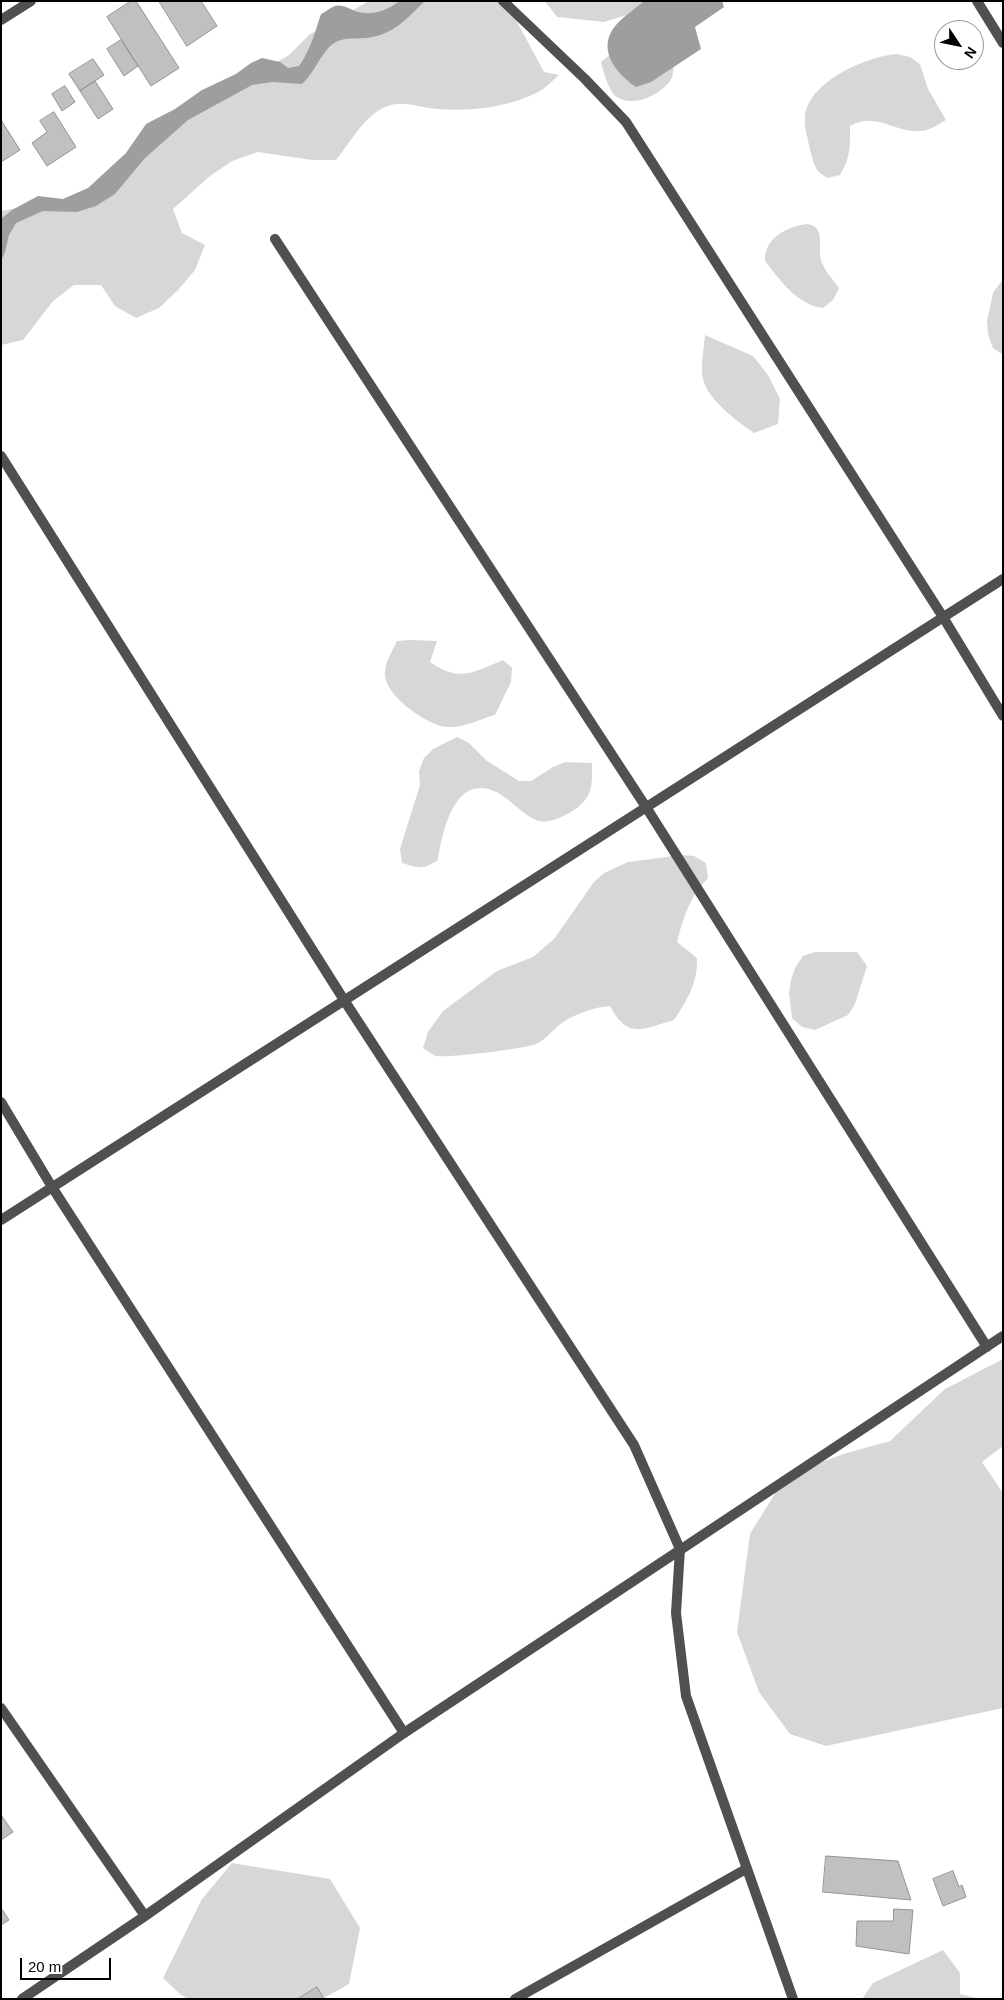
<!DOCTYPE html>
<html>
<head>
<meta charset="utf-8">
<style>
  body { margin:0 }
  #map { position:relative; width:1004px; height:2000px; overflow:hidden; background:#fff; font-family:Helvetica,sans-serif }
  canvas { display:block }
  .frame { position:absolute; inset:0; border:2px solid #000; pointer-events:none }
  .north { position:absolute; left:934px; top:20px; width:50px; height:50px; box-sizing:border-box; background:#fff; border:1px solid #999; border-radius:50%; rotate:124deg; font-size:14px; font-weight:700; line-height:20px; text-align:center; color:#000 }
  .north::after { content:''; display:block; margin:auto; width:18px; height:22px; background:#000; clip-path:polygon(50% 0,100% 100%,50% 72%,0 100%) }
  .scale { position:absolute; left:20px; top:1958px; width:91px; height:22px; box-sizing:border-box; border:2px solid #000; border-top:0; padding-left:6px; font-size:15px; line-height:18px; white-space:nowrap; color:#000; -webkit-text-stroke:4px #fff; paint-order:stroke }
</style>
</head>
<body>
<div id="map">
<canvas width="1004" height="2000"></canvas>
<div class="frame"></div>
<div class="north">N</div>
<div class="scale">20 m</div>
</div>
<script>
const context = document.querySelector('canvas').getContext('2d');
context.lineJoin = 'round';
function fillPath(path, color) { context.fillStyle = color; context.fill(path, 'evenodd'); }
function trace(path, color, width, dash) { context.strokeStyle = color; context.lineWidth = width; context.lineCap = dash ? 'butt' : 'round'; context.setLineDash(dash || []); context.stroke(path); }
fillPath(new Path2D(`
  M369,1H500L508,5L544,72L559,75C552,81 546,88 538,92C510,107 469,112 438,109C420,108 402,99 385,107C364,116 350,143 336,160H312L258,152L232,161L210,176L173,209L182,233L205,245L195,270L179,289L159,308L136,318L115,306L101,285H74L53,301L23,340L1,345V211L65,200L92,191L174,123L289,55L309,35Z
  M545,1H657L652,7L604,22L557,17Z
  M612,53L674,66C673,71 673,77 670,81C660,95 633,108 617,97C609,92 603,71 601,62Z
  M897,54L910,57L920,64L928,89L946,120C939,124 929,131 921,131C893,133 877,111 850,126C850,146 851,157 840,175L827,178C824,176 820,173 818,171C813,165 810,149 808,141C807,134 804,126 805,118C806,83 866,56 897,54Z
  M806,224C827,225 817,248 821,260C824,270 833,280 839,288L833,300L823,308C797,305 780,280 765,261C764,238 787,227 806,224Z
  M1003,279V355L993,348L988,334L987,321L993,293Z
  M705,335L753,356L768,375L780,399L778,424L754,433C738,422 707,399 703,379C700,368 704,348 705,335Z
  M410,640L437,641L430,662C461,683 473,672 503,660L512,668L511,682L495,715C480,719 464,728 447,727C428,726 387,697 385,676C384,663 392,652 397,641Z
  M457,737L469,743L487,761L519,781H531L553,767L565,762L592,763C592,784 594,796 574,810C563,817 551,823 539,821C524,817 509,797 494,791C454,774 442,833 438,860C423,870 419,868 402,863L400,849L420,785L419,771L424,758L433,749Z
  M681,855L694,856L706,863L708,878C690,896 683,918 677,942L697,958C698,982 687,1001 674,1020C642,1029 628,1040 610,1006C594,1007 576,1014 563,1022C553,1029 547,1039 536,1044C525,1049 448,1058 436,1056C432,1055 427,1050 423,1048L428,1032L443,1011L497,971L533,957L554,939L594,882L604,873L628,862Z
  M815,952H857L867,966L855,1004L848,1015L815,1030L802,1027L792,1018L789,993L791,980L795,968L803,956Z
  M1003,1359V1446L982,1462L1003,1493V1708L826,1746L790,1734L759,1692L737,1632L750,1534L786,1476L843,1454L890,1441L945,1389Z
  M232,1863L330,1879L360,1928L349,1984L322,1999H189L181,1995L163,1978L202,1899Z
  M943,1950L960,1973V1994L981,1999H862L873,1983Z`), '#d7d7d7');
fillPath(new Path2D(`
  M400,1H425C406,19 395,34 367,38C357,39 345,37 336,42C322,49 315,73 302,84L272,82L252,85L188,120L144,159L115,194L96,206L77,212L43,211L16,223L9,235L5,252L1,261V219L12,210L38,196L63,199L88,188L126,153L146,124L175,109L202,90L236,74L251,63L262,58L280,62L288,68L299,66C310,51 315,32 321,14C325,12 330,8 335,6C344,4 350,10 358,12C374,16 387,10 400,1Z
  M644,1H722L724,7L695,27L701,49L651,82L636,87C615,73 596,48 616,25C624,16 635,9 644,1Z`), '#9e9e9e');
const building = new Path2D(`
  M131,1H136L179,68L151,86L107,17Z
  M159,1H201L217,26L187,46Z
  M121,40L138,66L124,76L107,49Z
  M93,59L104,75L80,91L69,74Z
  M95,81L113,109L98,119L80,91Z
  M65,86L75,102L62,111L52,94Z
  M54,112L76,147L47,166L32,143L47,132L40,121Z
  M1,120L20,150L1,162Z
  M1,1815L13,1832L1,1840Z
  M826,1856L898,1861L911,1900L823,1892Z
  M953,1871L959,1887L962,1885L966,1897L943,1906L933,1879Z
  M1,1908L9,1920L1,1925Z
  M894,1909L913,1910L909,1954L856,1946L857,1921H893Z
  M317,1987L324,1999H298Z`);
fillPath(building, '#c0c0c0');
trace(building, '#949494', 1);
trace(new Path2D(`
  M503,1L585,79L626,122L943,617
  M977,1L1003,43
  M275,239L646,807L987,1347
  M1,1708L145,1916
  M22,1999L145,1916L404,1733L1003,1336
  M515,1999L746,1869`), '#505050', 10);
trace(new Path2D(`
  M1,20L31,1
  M1,456L344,1000L634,1445L680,1549L676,1613L686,1696L793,1999
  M943,617L1003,716
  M1,1102L52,1187L404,1733
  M1,1220L1003,579`), '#505050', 10);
</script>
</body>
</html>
